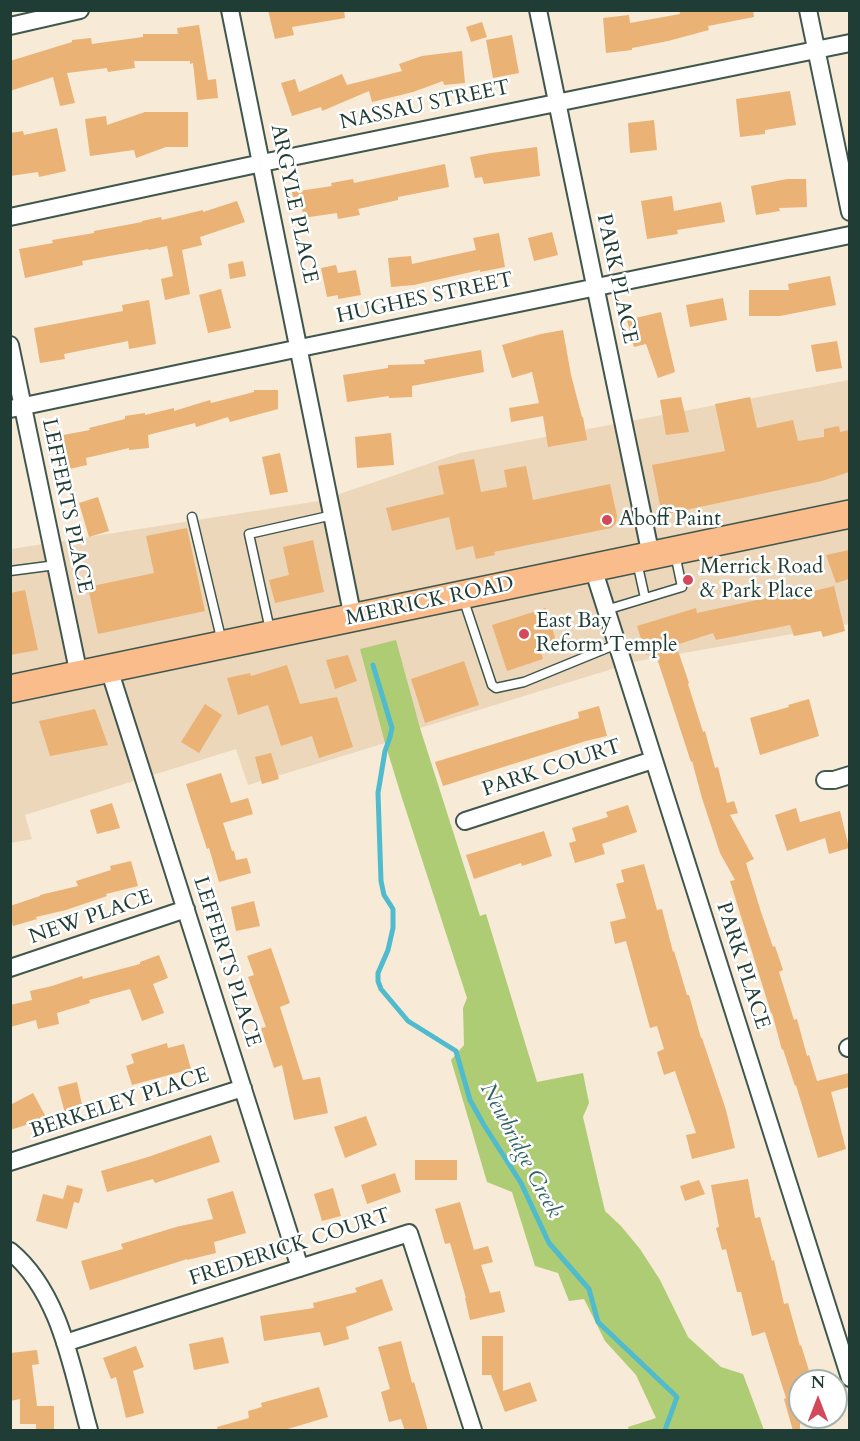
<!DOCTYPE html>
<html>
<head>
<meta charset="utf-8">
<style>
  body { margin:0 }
  #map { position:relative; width:860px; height:1441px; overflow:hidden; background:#f7ead7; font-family:Cardo,serif }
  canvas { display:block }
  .frame { position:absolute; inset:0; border:12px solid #1f3d34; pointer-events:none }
  .north { position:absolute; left:788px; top:1369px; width:60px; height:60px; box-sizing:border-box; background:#fff; border:2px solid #a5b1ae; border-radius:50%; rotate:0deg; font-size:16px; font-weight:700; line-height:24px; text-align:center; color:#1f3d34 }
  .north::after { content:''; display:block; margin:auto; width:21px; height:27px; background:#d1495b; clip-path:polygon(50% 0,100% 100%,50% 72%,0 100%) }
</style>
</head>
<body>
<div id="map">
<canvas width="860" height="1441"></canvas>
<div class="frame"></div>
<div class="north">N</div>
</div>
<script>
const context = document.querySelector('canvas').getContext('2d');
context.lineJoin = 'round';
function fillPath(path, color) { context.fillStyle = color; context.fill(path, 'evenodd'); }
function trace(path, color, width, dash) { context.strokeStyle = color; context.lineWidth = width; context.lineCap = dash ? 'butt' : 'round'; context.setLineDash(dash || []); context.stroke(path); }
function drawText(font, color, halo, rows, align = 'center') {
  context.font = font + ' Cardo,serif'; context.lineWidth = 5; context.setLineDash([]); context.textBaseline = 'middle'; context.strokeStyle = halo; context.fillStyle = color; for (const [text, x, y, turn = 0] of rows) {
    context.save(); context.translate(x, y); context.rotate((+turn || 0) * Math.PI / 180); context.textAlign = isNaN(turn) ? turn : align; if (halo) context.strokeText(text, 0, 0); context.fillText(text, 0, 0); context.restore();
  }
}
fillPath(new Path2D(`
  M849,380V624L638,661L420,728L385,743L248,785L236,749L25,815L32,839L11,843V549L319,501L460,453Z`), '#edd7bb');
fillPath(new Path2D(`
  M396,640L420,728L480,916L486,914L537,1082L583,1073L589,1103L583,1117L605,1211L621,1226L640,1249L660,1280L688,1337L721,1367L743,1374L764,1430H629L628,1427L656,1418L636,1375L605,1341L584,1299L569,1301L558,1273L535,1266L512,1192L487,1182L451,1060L464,1045L463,1008L467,998L401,795L385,743L360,649Z`), '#aecc73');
trace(new Path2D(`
  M373,665L392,728L390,737L385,751L378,793L381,881L384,895L393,909V928L388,950L378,973V981L381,989L408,1021L456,1051L470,1100L484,1125L521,1183L549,1243L589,1289L598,1322L677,1397L665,1430`), '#51bbce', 5);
fillPath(new Path2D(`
  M268,10H344L345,18L292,27L294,35L275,39Z
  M679,10H753L754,17L708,26L709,30L668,41L632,48V50L606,53L603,18L629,15L630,23L680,14Z
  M482,22L487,37L471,42L466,27Z
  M199,25L208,80L216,79L218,98L197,100L193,63L190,64V61H134L135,68L108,72L107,68L67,73L75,103L60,106L53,77L10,91V61L72,42V40L91,38L92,44L143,37V34H178L177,28Z
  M512,35L519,73L493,78L486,40Z
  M462,51L465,83L444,85L443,81L413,92L372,102L369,91L322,111L321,107L292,116L281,83L295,79L299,92L342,74L347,85L402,71L399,64L422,56Z
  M790,91L796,125L765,130V134L740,137L736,99Z
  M145,112H188V147H166L136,158L134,150L90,156L85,119L106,116L107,125Z
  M654,120L657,150L630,153L628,123Z
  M57,128L66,171L39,177L38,172L10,176V133L23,131L24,135Z
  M537,147L540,176L484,184L482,177L475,178L470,157L491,153Z
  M445,164L449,187L398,197V200L358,209L360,215L338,219L337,213L303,218L302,206L294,208L292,192L332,186L331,183L353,179L354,183Z
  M787,179H806L807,207L779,208L780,211L756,215L751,186Z
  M672,196L674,211L721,202L725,222L677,230L678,234L647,239L641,201Z
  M237,201L245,222L200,237L202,245L182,250L190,294L165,300L161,279L173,276L167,246L149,250L148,249L82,261L83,265L25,278L19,249L53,243L52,240L94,233V231L142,222V221L161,217L162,220L203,210V212Z
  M552,232L558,255L534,261L528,238Z
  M499,233L505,267L480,272V270L414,285L391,287L388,258L411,256L412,264L476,250L473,238Z
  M243,261L246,276L230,279L228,264Z
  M336,265L338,273L356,270L361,295L338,299V295L327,297L321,268Z
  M830,276L836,305L780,316H749V290H789L788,284Z
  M221,289L231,328L208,333L199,295Z
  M723,298L727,320L690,327L686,305Z
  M149,300L156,344L129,349L128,341L64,354L65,359L40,363L34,328L123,311L122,305Z
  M661,312L675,372L658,378L646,344L634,347L627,320Z
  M563,330L571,375L582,417H583L587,440L548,447L543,416L511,422L509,408L539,403L532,372L512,378L502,345L541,334Z
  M837,341L842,368L816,372L811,345Z
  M481,350L484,372L412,386V397L389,398V396L347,402L343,375L388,368V365L425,364L424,360Z
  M254,390H278V409L230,422L228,417L196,427L195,423L148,435L149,448L129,450V448L86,458L87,465L65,470L58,436L90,430L89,428L125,419V416L145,413V415L174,408V411L210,400L211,403L254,392Z
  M681,397L689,432L666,435L660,400Z
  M750,397L757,428L793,420L798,441L824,437V429L839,426L840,432L849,430V472L822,481L662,515L652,465L725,451L715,404Z
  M391,433L394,465L357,468L355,437Z
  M280,453L288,492L270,495L262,457Z
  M474,459L481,492L507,487L504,470L526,466L533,500L610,484L617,516L616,523L611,528L494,552L495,555L476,559L473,546L456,550L449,517L392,531L386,508L444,494L438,466Z
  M98,497L109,531L89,537L79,503Z
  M187,528L205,611L98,634L88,587L154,573L146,536Z
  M313,540L324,592L275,603L269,580L289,575L283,547Z
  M849,550V579L836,583L826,555Z
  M834,586L845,631L823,637L821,631L794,636L790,625L716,640L713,633L676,645L689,683L688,684L703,732L705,731L715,768L718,767L727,803L734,801L738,813L730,815L754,859L746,863L761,912L773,947L775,946L783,970L779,972L794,1020L797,1019L807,1056L809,1055L817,1081L849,1073V1087L831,1092L846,1149L818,1158L796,1085L795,1086L783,1049L782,1050L772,1013H771L730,881L735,880L720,853L702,798L692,761L691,762L655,652L646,655L637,626L696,608L697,613L780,595L781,599Z
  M25,590L38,650L10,655V593Z
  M546,608L557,644L540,649L543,659L507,671L492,625Z
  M348,655L357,681L335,689L326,660Z
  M464,661L479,705L425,723L411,679Z
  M287,665L300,704L337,697L353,747L319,758L312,736L281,746L268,705L238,715L227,678L250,673L251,676Z
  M809,699L819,736L760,755L750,718L789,707L788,705Z
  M205,704L222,715L199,753L181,742Z
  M599,706L607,736L586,741L443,786L435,762L579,718L578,712Z
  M95,709L108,745L50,756L39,721Z
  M271,753L279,779L262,784L255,757Z
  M221,773L231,803L248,798L253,814L223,823L232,851H234L236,860L247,858L251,873L219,882L209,848L207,849L186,784Z
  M112,803L120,828L97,834L90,810Z
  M628,805L637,832L602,844L605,854L575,863L569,843L576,841L572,828L608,817L606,812Z
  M796,808L800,822L840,811L849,848L829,854L825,838L787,851L775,815Z
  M544,831L552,856L522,866L521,863L474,879L466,855Z
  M131,861L138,886L106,894L107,896L66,910L36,917L37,919L13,926L10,917V906L40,896V895L78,886L76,881L111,870L110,866Z
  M644,864L657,910L662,909L673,952L674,951L687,995H689L701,1038H702L726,1110L735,1148L692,1159L686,1135L696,1133L675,1071L664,1075L657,1052L664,1049L657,1026L650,1028L626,941L615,944L610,922L626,918L616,884L624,882L621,870Z
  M254,901L260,926L236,931L231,907Z
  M271,948L290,1003L280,1007L303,1080L320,1077L328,1113L294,1120L282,1065L274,1068L261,1028L266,1027L248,977L254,975L247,956Z
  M159,955L168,978L153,984L164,1013L142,1021L130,989L89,1000L90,1003L57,1013L59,1024L38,1029L36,1020L10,1027V1005L32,1000L30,991L52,986L82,976L83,979L140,964V962Z
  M167,1043L168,1048L184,1044L191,1069L132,1085L126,1066L134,1063L131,1054Z
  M77,1082L83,1109L65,1113L58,1087Z
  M33,1093L46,1117L30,1126L29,1124L10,1130V1105Z
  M366,1116L377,1145L345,1158L334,1127Z
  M211,1135L220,1162L155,1183L153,1179L107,1192L101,1171L148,1157Z
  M415,1160H457V1180H415Z
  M395,1173L401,1192L367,1204L361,1185Z
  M748,1179L755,1218L760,1217L772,1261L774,1260L784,1304L788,1303L800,1346L801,1345L811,1377L800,1380V1431H793L784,1399L786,1398L765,1332L752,1336L741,1292H737L726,1249L722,1250L716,1228L719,1227L711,1185Z
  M699,1180L705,1194L685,1201L680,1186Z
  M67,1185L83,1189L79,1203L74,1202L67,1229L36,1221L43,1194L63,1199Z
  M333,1188L341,1216L322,1221L314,1194Z
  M233,1191L246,1233L214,1242L216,1253L187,1260V1259L90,1290L81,1261L123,1249L121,1244L176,1227L213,1219L207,1199Z
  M460,1202L474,1250L488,1246L493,1262L481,1265L490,1293L500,1291L505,1312L470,1320L465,1298H466L450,1243L445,1244L435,1209Z
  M382,1279L393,1310L346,1327L349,1339L324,1346L320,1332L264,1341L260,1316L314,1308L313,1303L357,1292L355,1288Z
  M482,1336H503V1391L530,1382L537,1401L505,1412L491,1375H482Z
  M223,1337L229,1363L194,1370L189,1344Z
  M401,1341L412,1383L414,1382L428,1431H405L401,1419L389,1422L381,1392L390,1389L378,1347Z
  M136,1346L144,1367L133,1371L144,1413L126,1418L116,1377L111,1379L103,1358Z
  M37,1350L39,1364L32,1365L37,1406H54V1431H36V1424H20V1399L10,1401V1353Z
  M319,1387L328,1417L281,1431H218L217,1427L249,1418L248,1411L262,1407L261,1403Z`), '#eab275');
const lane = new Path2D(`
  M192,517L222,642
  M637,562L645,598
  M10,571L56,565
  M463,598L492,685L496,688L524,682L617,644
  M606,610L682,587L675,554
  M270,630L249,534L333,515`);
const street = new Path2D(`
  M230,10L353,618
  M538,10L651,556
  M808,10L850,212
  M10,26L80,10
  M10,217L262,163L850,43
  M10,345L79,675
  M10,409L300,348L850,235
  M593,568L850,1378
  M109,669L300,1268
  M825,780H834L850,775
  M465,821L653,760
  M10,968L186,909
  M848,1048L850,1047
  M10,1162L243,1088
  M10,1251C61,1293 72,1370 89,1430
  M65,1343L409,1233L473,1430`);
const primary = new Path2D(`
  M10,689L850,514`);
trace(lane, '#3f574c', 11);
trace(street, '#3f574c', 20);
trace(primary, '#3f574c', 30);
trace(lane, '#fff', 8);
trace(street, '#fff', 16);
trace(primary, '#fabc8b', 27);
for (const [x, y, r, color] of [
  [607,520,6,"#d1495b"],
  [688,580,6,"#d1495b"],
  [524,634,6,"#d1495b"]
]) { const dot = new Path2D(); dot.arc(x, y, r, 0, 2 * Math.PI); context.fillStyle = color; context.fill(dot); trace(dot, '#fff', 2); }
drawText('21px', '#1f3d34', '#fff', [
  ["NASSAU STREET",425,106,-12],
  ["ARGYLE PLACE",293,204,78],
  ["PARK PLACE",616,279,78],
  ["HUGHES STREET",425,299,-12],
  ["LEFFERTS PLACE",66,506,78],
  ["MERRICK ROAD",430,602,-12],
  ["PARK COURT",552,769,-18],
  ["NEW PLACE",91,918,-19],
  ["LEFFERTS PLACE",226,962,72],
  ["PARK PLACE",742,966,72],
  ["BERKELEY PLACE",120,1104,-18],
  ["FREDERICK COURT",290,1248,-18]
]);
drawText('21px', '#1f3d34', '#fff', [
  ["Aboff Paint",619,520],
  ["Merrick Road",700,568],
  ["& Park Place",700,592],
  ["East Bay",536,622],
  ["Reform Temple",536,646]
], 'left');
drawText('italic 22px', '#2e6362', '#fff', [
  ["Newbridge Creek",520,1151,62]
]);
</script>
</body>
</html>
